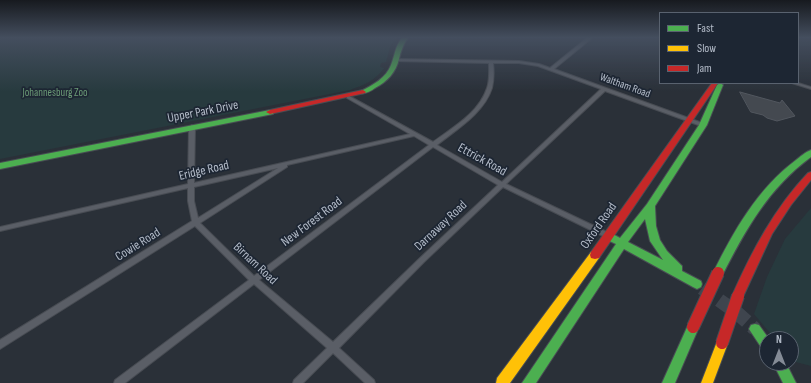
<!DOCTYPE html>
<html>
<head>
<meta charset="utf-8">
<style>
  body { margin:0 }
  #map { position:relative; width:811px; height:383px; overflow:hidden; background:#2a3038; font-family:"Sofia Sans Condensed",sans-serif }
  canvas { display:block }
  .legend { position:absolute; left:659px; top:12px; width:140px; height:72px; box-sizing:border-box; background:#1d2633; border:1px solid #59626f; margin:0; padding:5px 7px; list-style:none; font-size:12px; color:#b4bcc9 }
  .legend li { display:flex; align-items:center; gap:8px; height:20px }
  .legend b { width:20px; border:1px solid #59626f }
  .north { position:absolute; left:759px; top:331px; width:40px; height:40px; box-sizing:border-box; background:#1d2633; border:1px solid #59626f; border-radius:50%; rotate:0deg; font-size:11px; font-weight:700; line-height:16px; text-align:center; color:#b4bcc9 }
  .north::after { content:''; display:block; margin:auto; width:14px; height:18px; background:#848b96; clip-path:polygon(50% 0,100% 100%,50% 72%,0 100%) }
</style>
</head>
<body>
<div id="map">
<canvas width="811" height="383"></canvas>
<ul class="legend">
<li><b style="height:5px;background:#4caf50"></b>Fast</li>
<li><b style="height:5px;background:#ffc107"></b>Slow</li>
<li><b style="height:5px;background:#c62828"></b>Jam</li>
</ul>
<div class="north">N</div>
</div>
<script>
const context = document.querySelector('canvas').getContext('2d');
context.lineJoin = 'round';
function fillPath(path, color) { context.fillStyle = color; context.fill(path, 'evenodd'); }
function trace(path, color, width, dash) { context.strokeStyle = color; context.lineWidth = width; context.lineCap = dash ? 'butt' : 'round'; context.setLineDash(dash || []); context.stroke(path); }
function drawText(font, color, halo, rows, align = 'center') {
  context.font = font + ' "Sofia Sans Condensed",sans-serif'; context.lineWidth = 3.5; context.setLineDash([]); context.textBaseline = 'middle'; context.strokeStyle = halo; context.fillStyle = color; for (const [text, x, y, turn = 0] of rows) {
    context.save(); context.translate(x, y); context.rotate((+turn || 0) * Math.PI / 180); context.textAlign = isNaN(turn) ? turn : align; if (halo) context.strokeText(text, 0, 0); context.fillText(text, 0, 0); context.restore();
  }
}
fillPath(new Path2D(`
  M0,38H397L390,47L386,62L381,63L380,67L384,68C376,80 364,85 350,90L0,159Z
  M811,208V366L792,361L791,339H775L754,314L767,277L785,239Z`), '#273a3e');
const building = new Path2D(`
  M740,92L780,103L782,100L795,116L777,121L767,118L763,115L751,112Z`);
fillPath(building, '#444950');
trace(building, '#52575f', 1);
trace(new Path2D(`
  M702,288L736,312L755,329`), '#3f454e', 14, [14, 7]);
const street = new Path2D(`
  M587,38H592L554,69L705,124L706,125L703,127L701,126L605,91L506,184L611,234L612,236L611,238L609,239L607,238L503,187L424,262L339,348L374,380L375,383H365L333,353L303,383H293L294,380L327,348L254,284L125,383H114L115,380L249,280L195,226L0,349V340L192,221L188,201V188L0,231V227L188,184L189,127L192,125L195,127L194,183L410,134L347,98V96H349L433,142C452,128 479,113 487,88C490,80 489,71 489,63L396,61H395V59L519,61L539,64L550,68ZM493,63H519L538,66L601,89L502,182L437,145C457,129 484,113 492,88C494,79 494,71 493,63ZM414,136L429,145L254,276L200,223L287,167V165ZM433,147L498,185L420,258L333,342L259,280ZM278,168L198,218L194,201V187Z
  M792,83H798L811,87V89Z`);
const fast = new Path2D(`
  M402,38H408C403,45 401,51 399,59C396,72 387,82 375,88C371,91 366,94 361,93V91C373,85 386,78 391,65C395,55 395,46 402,38Z
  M720,83L723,85L707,125L655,206L656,226L660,240L667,251L682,266V271L701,281L702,284L701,287L697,289L693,287L624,249L536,383H522L616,244L605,239L604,236L605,233L609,232L620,238L647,204L699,125L717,85ZM645,219L650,241L663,260L628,242Z
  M270,110L274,112L273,114L0,169V163Z
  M811,150V157C768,189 746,229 722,276L718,277L714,276L713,273C733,232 758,188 796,160C800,157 805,152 811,150Z
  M693,322L697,323L699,327L675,383H662L689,323Z
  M755,324L759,325L769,339H767V352L763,350L749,329L751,325Z
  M773,363H786L796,383H783Z`);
const slow = new Path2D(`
  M595,251L599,252L600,255L599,258L510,383H496L497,378L591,252Z
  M722,337L726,339L728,343L713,383H701L718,339Z`);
const jam = new Path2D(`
  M712,83H718L599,258L595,259L591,258L590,255L591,252Z
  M363,90L366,92L365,93L270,114L266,112L270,110Z
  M811,172V180L791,205L772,234L742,299L738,301L734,299L732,296C752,251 774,209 808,173Z`);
trace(street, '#484c53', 2);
trace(fast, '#484c53', 2);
trace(slow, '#484c53', 2);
trace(jam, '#484c53', 2);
fillPath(street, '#5a5e66');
fillPath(fast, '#4caf50');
fillPath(slow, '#ffc107');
fillPath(jam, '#c62828');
const jamBridge = new Path2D(`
  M693,327L718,273
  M722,343L738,296`);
trace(jamBridge, '#474c53', 14, []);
trace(jamBridge, '#c62828', 12);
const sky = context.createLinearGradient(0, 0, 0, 92);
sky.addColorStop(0, '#171a1f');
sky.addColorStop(0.41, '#444e5e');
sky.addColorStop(1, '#444e5e00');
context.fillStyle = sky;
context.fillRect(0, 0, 811, 92);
drawText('11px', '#b4bcc9', '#1d2633', [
  ["Waltham Road",625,86,20]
]);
drawText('11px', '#6b9a76', '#1d2633', [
  ["Johannesburg Zoo",55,93]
]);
drawText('13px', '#b4bcc9', '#1d2633', [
  ["Upper Park Drive",203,112,-11],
  ["Ettrick Road",482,160,29],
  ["Eridge Road",204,171,-13],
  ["New Forest Road",312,222,-37],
  ["Darnaway Road",441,226,-43],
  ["Oxford Road",599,226,-55],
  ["Cowie Road",138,245,-32],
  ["Birnam Road",255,264,43]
]);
</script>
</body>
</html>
